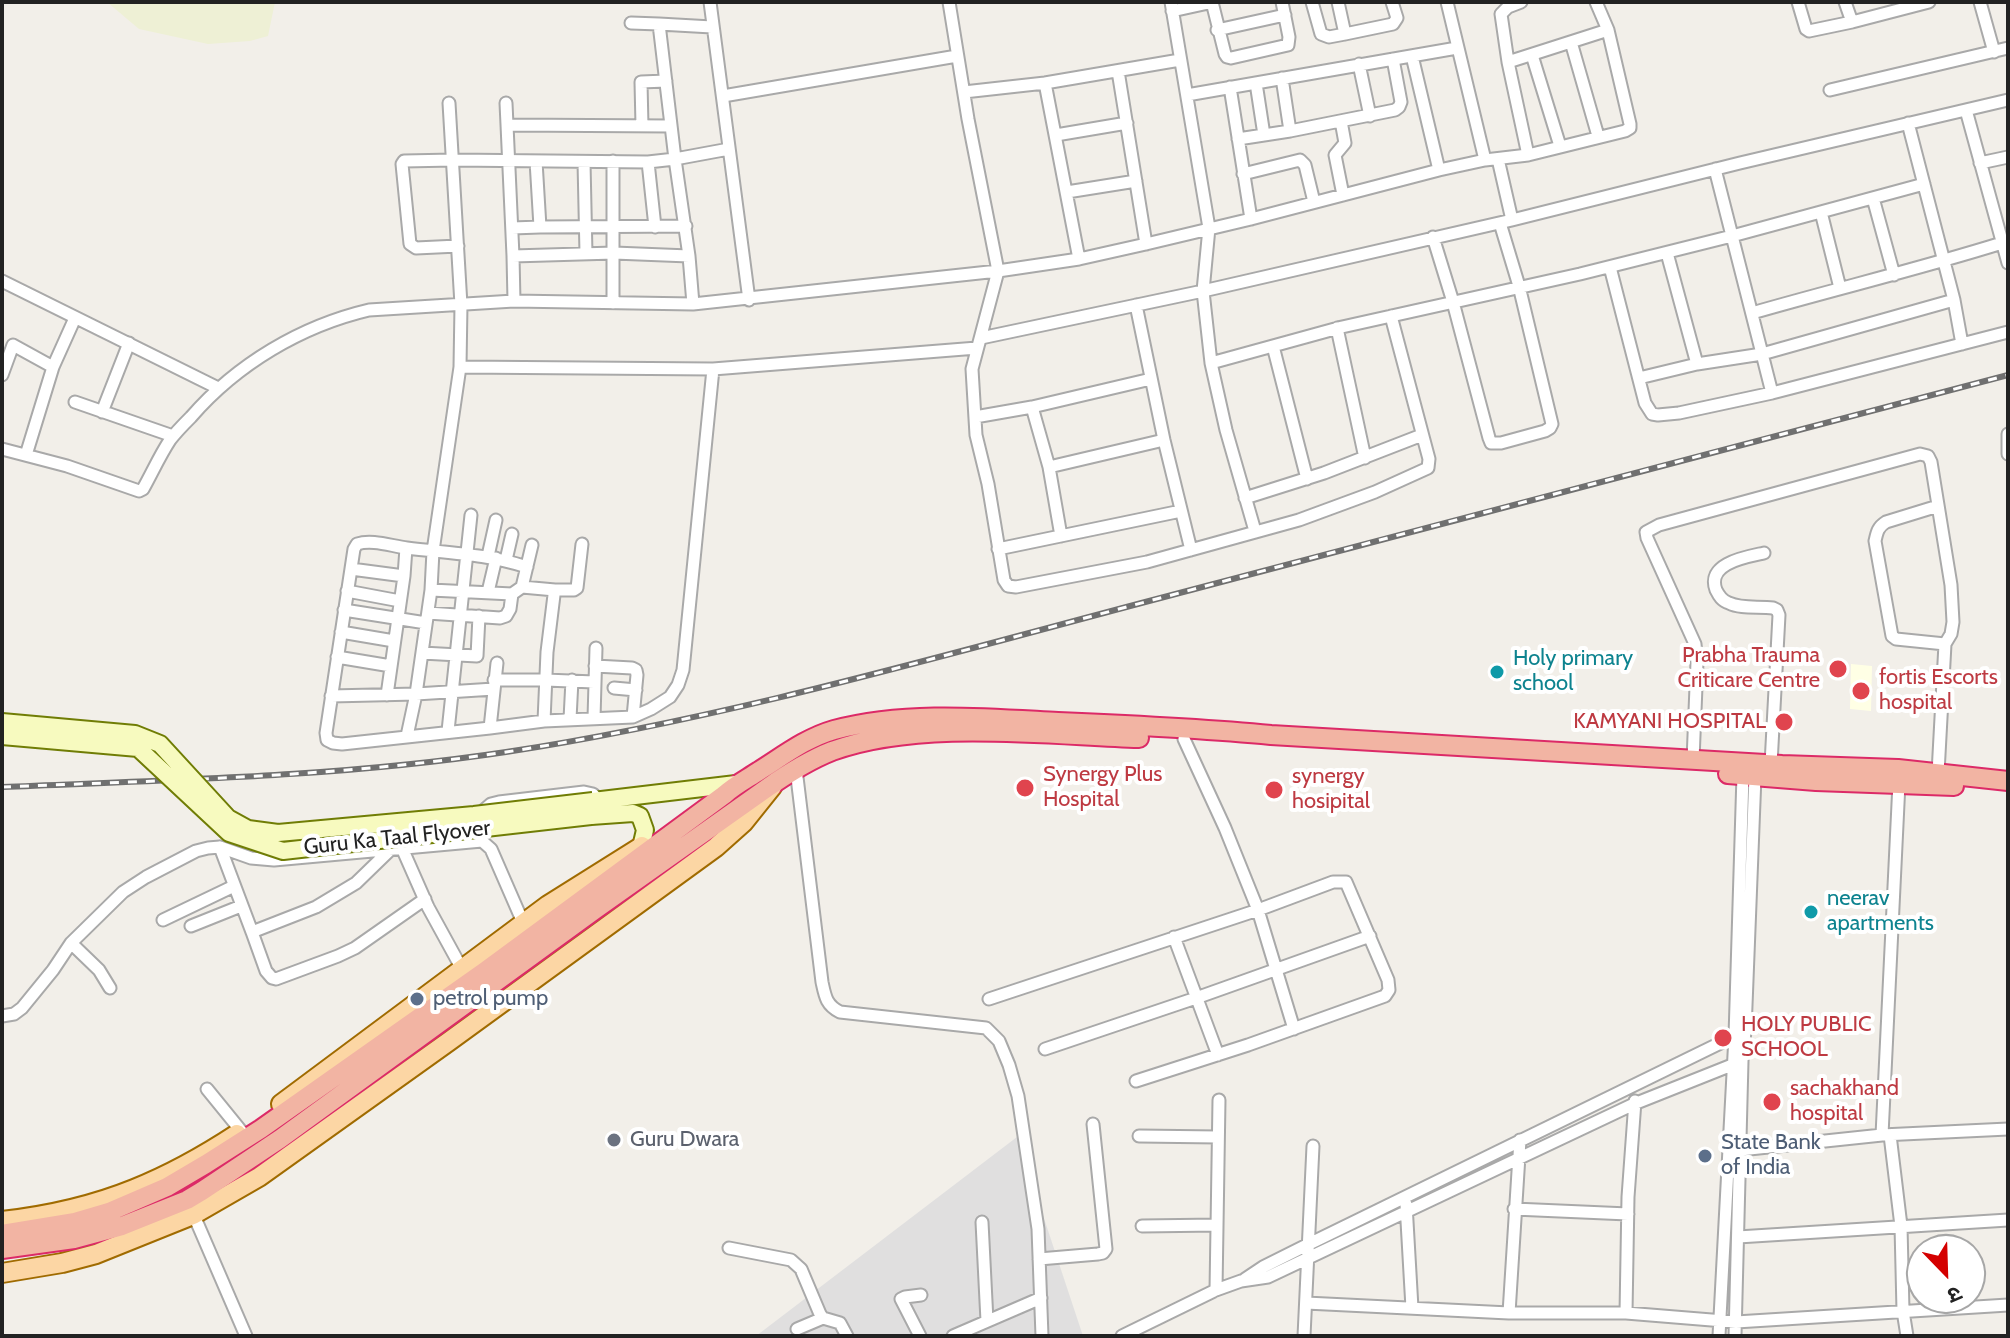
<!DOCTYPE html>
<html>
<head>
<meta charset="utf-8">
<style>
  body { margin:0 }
  #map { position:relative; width:2010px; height:1338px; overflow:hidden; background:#f2efe9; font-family:Cabin,"Noto Sans Devanagari",sans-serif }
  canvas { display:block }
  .frame { position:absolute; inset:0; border:4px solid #222; pointer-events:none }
  .north { position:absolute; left:1906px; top:1234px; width:80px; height:80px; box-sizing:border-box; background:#fff; border:2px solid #a7a7a7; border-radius:50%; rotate:157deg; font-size:22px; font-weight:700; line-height:32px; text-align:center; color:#222 }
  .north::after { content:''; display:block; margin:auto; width:28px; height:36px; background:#d40000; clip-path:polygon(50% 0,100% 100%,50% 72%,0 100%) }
</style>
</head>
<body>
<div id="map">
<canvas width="2010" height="1338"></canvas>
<div class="frame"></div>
<div class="north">उ</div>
</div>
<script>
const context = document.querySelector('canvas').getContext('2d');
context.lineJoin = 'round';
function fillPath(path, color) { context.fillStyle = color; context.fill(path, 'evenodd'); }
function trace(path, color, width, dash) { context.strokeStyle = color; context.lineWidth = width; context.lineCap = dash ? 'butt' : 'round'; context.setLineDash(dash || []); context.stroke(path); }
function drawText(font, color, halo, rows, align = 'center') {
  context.font = font + ' Cabin,sans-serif'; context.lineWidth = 8; context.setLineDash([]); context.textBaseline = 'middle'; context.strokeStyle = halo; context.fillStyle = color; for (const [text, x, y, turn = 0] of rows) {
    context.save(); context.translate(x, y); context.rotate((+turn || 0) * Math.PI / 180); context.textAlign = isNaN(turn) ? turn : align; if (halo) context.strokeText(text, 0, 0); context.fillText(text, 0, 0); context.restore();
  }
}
fillPath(new Path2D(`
  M1017,1137L1083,1336H756Z`), '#e0dfdf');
fillPath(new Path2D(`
  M1851,664L1872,666L1871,711L1850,709Z`), '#ffffe5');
fillPath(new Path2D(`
  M107,2H275L268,36L250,41L208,44L139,29Z`), '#eef0d5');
const minor = new Path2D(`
  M710,2L749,300
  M949,2L968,119L998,271L972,369L976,435L988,484L1004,580L1008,586L1016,587L1147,562L1299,520L1375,492L1428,468L1429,459L1391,316
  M1171,2L1209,228L1203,291L1211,363L1226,430L1255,531
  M1212,2L1225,54L1227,57L1231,58L1288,45L1289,37L1282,2
  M1312,2L1321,34L1329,37L1345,34
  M1338,2L1345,34L1393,24L1397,18L1392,2
  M1447,2L1485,160
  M1521,2L1508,7L1501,14L1508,62L1528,155
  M1798,2L1806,29L1809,31L1852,22L1929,2
  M1845,2L1852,22
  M1980,2L1994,52
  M1172,11L1213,2
  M631,23L659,24
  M1217,30L1285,15
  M1571,42L1598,136
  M1532,55L1560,146
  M1412,56L1439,170
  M1508,62L1608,30
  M1359,64L1370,116
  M1118,71L1146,244
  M1282,78L1290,131L1395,110L1399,107L1401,102L1393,59
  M1045,83L1079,259
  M1256,83L1264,135
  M1230,87L1251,219
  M1830,90L2008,48
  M964,92L1045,83L1180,60
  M1187,95L1457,48
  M723,96L957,56
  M506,103L513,256L514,301
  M1966,110L2008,263
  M1341,121L1345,143L1335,155L1343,195
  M1908,123L1954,300L1962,344
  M507,125L671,126
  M642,126L641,82L666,81
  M1056,135L1127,123
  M1238,139L1290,131
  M1498,159L1512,220
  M536,161L540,227L686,226
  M584,162L586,254
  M648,162L655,227
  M1980,163L2008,157
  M1715,169L1772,393
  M1243,174L1300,160L1305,165L1314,202
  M1067,192L1136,181
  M1873,198L1894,275
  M1821,212L1840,288
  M512,228L540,227
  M1433,237L1453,302L1489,438L1491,443H1501L1545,431L1550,428L1552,424L1519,286L1500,223
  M458,246L416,248L410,244L402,164L404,161L453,160L648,162L675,159L729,149
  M1667,253L1697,364
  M513,256L614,253L689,256
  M1610,267L1645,403L1652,414L1658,415L1679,413L1772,393L2008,332
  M2,281L218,388
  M613,303V161
  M693,304L689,256L675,159L659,24L712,27
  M1136,305L1164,440L1191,550
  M1752,313C1835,289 1919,269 2002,243
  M1337,328L1365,458
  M981,338L1203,291L1512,220L1740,163L2008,100
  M1273,346L1307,479
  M1211,363L1342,327L1580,274L1732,236L1924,184
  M460,367L713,369L977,348
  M2,375L13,345L53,367L75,318
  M1639,378L1697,364L1762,354L1954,300
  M75,402L173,436
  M1032,407L1049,467L1061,536
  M102,412L129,343
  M975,417L1032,407L1151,379
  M2008,434V454
  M2,449L67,466L139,491L143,489C152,473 160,455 170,440C176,432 184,424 191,417C237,364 301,326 369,310L514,301L693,304L998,271L1079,259L1146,244L1251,219L1439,170L1485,160L1528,155L1625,131L1630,128V124L1608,30L1596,2
  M26,455L53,367
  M1049,467L1164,440
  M1245,498L1324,473L1422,435
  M1938,506L1886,522C1878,527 1877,532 1875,541L1892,636L1896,639L1945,644
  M998,549L1181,511
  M1764,553C1746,557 1706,563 1716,590C1719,596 1722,601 1729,603C1741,609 1759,606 1773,608L1777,610L1779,615L1771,764
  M488,556L496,520
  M506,560L512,534
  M527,567C488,554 448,553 407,548C391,546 372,539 357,544L354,549L326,733L327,740L333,743L342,744L490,728L544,721L633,717L651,709L670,697L678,685L683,670L713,369
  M351,569L404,576
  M522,587L555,590
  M431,590L512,594L522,587L532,545
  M347,591L400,601
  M488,592L496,558
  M344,610L426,623
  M428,613L500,618L506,616L510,609L512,594
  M341,632L394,641
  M422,653L477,656L479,616
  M337,657L391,666
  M595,666L632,668L636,670L637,675L633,717
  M494,680H546L594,682
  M614,688L636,690
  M387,695L404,576L406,548
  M331,696L416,694L494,689
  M594,718L596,648
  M570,719L572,680
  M544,721L547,652L554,595L555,590H574L577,588L582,544
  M490,728L497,663
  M448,731L471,515
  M407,736L416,694L431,590L433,551L460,367L461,305L449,103
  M1184,739L1225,828L1258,910L1294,1029
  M1693,760L1697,662L1695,644L1647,538L1646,532L1659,525L1920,454L1928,456L1931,462L1951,585L1953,622L1951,634L1945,644L1938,773
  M796,769L822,982C825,996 826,1005 840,1012L986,1028L999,1041L1009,1065L1018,1096L1038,1229L1042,1336
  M484,816V810L491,804L499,802L584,792L593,794L599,801
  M220,847L252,932L316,907L356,883L390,850
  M402,848L428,907L462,969
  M163,920L234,886
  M191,926L241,906
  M252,932L266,971L272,978L276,979L338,956L355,948L425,899
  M1174,937L1218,1055
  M71,943L99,970L110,988
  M989,999L1258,910L1333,882H1346L1388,980L1389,990L1385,996L1248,1045L1136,1081
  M2,1016L14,1014L22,1008L53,970L71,943L123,892L146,877L196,851L208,848L220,847L251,858L274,860L482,841L491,849L525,927
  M1045,1049L1196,998L1370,936
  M207,1089L242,1132
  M1882,1135L1899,783
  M1890,1135L1901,1226L1903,1311L1907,1336
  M1139,1136L1218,1137
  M1740,1150L1882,1135L2008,1129
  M1406,1204L1412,1308
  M1514,1209L1628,1214
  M192,1211L246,1336
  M982,1222L987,1321
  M1142,1226L1217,1225
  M1738,1237L2008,1220
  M729,1248L791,1260L801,1269L820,1314L823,1318
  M1039,1259L1098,1254L1103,1253L1106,1249L1093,1124
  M1245,1279L1263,1267L1309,1244L1745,1031
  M1216,1290L1219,1100
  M1306,1303L1509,1313H1626L1736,1322L2008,1305
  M1509,1313L1520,1140
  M1626,1313L1628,1197L1635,1101
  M797,1329L823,1318L840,1323L847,1336
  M920,1336L901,1299L905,1297L921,1295
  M953,1336L1041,1298
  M1122,1336L1216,1290L1241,1281L1268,1277L1634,1104L1742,1061
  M1304,1336L1313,1146
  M1719,1336L1735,1036L1743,775
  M1735,1336L1742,1061L1745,1031L1755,776`);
const secondary = new Path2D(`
  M593,801L736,784
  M591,816L633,813L640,816L645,830L639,856`);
const primary = new Path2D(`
  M281,1104L548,905L642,846
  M2,1221C46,1216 92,1206 134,1189C169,1175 205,1155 237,1134
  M2,1273L62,1263L96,1254L193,1215L259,1177L448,1042L716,847L744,822L772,787`);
const trunk = new Path2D(`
  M1728,774L1816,781L1954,786
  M2,1234L75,1222L109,1212L167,1187L206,1164L261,1129L485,971L724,795C735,785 747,779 759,771C783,756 806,738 834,730C906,711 984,718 1058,722C1129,725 1200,728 1271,735L1782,765L1898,769L2008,781
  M2,1249L74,1239L122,1226L187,1200L202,1191L280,1139L596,909L767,788C787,774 809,760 832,751C920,719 1046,735 1139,738`);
trace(minor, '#a9a9a9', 15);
trace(secondary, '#707d05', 20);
trace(primary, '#a06b00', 22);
trace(trunk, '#dc2a67', 22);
trace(minor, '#fff', 11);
trace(secondary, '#f7fabf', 16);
trace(primary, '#fcd6a4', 18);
trace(trunk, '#f2b4a3', 18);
const rail = new Path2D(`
  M2,787C170,780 340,777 506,752C724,719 937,657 1149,601C1436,525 1722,450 2008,375`);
trace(rail, '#707070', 6);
trace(rail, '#fff', 3, [9]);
const secondaryBridge = new Path2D(`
  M2,722L135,734L160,744L228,818L248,829L278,833L474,815L593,801
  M2,736L138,748L229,833L283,851L591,816`);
trace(secondaryBridge, '#707d05', 20, []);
trace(secondaryBridge, '#f7fabf', 16);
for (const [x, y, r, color] of [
  [1838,669,10,"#e0444e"],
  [1497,672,8,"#0f9aa8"],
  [1861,691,10,"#e0444e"],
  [1784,722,10,"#e0444e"],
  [1025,788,10,"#e0444e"],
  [1274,790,10,"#e0444e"],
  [1811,912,8,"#0f9aa8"],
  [417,999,8,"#5c6f8a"],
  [1723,1038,10,"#e0444e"],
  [1772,1102,10,"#e0444e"],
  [614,1140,8,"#6b7280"],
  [1705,1156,8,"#5c6f8a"]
]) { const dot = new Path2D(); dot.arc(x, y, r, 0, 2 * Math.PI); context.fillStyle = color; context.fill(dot); trace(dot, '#fff', 3); }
drawText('22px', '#be3a42', '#fff', [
  ["Prabha Trauma",1820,656,"right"],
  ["Criticare Centre",1820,681,"right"],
  ["fortis Escorts",1879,678],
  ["hospital",1879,703],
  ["KAMYANI HOSPITAL",1766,722,"right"],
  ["Synergy Plus",1043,775],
  ["Hospital",1043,800],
  ["synergy",1292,777],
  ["hosipital",1292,802],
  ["HOLY PUBLIC",1741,1025],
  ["SCHOOL",1741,1050],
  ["sachakhand",1790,1089],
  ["hospital",1790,1114]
], 'left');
drawText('22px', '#0d838f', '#fff', [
  ["Holy primary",1513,659],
  ["school",1513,684],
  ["neerav",1827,899],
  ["apartments",1827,924]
], 'left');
drawText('22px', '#222', '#fff', [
  ["Guru Ka Taal Flyover",397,838,-6]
]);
drawText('22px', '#4e5e75', '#fff', [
  ["petrol pump",433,999],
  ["State Bank",1721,1143],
  ["of India",1721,1168]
], 'left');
drawText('22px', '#5b616d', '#fff', [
  ["Guru Dwara",630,1140]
], 'left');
</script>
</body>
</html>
